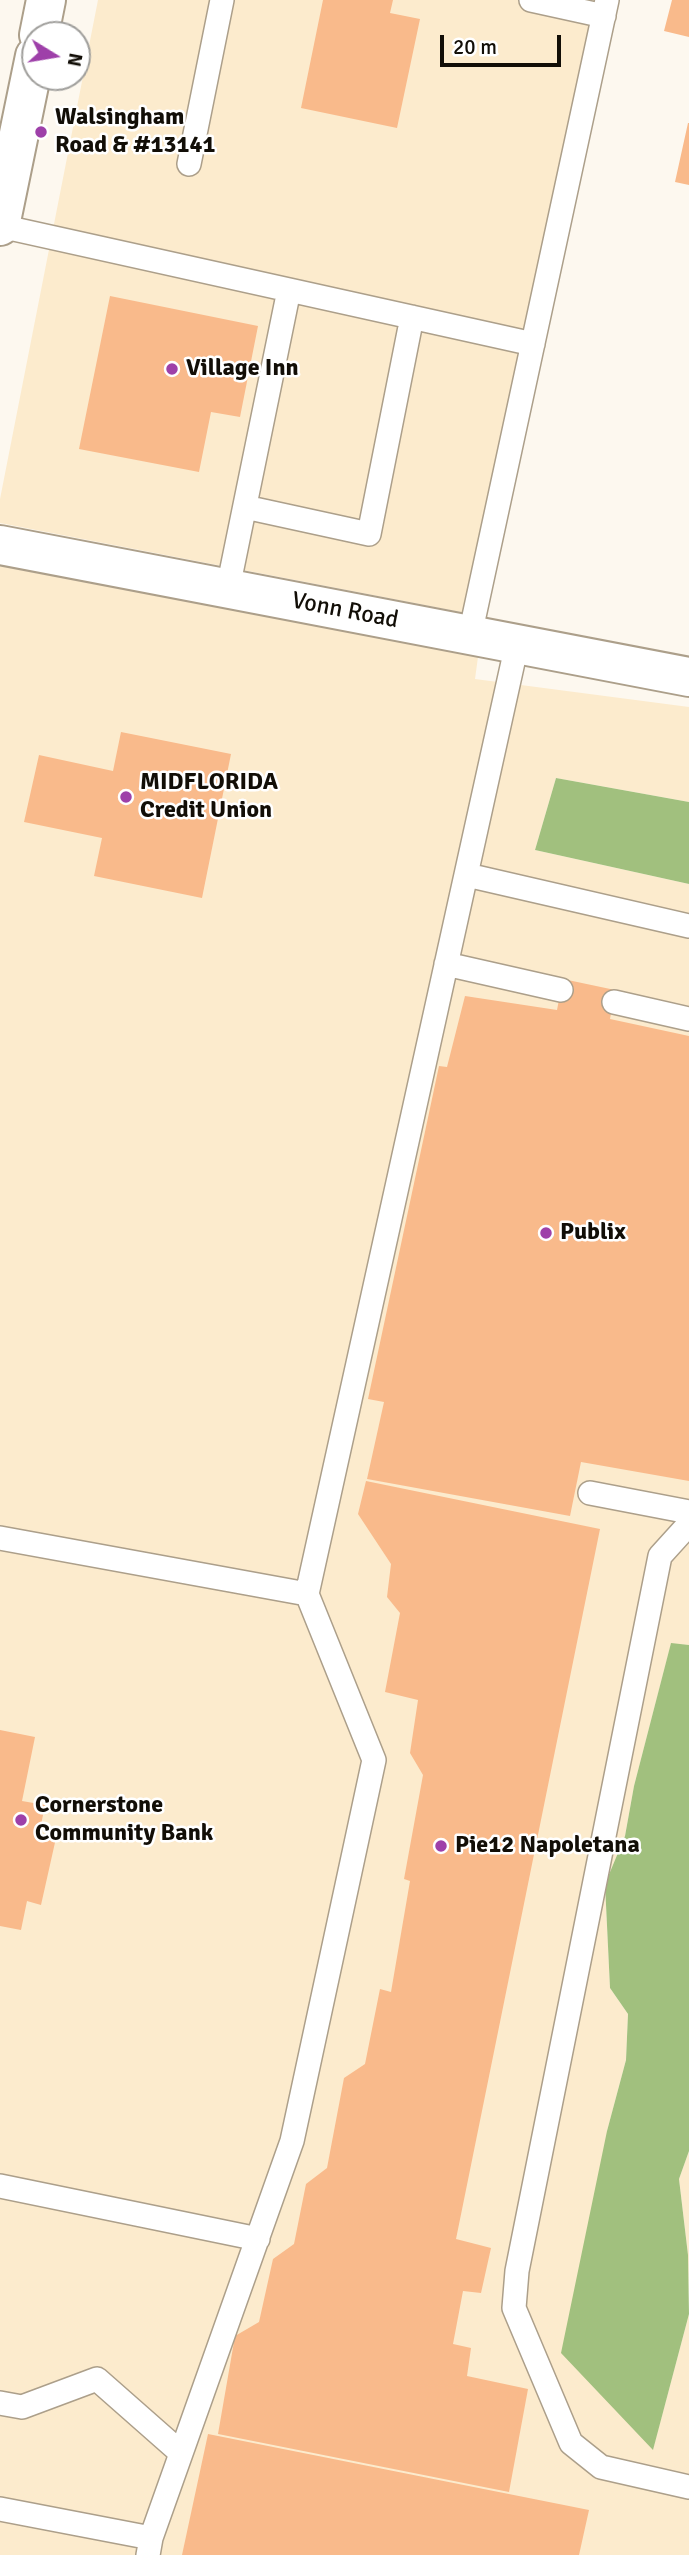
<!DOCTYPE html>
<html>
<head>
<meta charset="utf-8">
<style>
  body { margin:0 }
  #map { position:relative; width:689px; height:2555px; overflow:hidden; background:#fdf8ef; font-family:Signika,sans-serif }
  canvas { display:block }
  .north { position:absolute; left:21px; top:21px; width:70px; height:70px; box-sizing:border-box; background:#fff; border:2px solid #a09f9c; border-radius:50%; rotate:101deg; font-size:19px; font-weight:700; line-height:28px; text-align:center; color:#120e07 }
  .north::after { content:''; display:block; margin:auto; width:24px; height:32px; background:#9e40a9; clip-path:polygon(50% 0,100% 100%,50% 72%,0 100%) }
  .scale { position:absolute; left:440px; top:35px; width:121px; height:32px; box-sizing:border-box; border:4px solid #120e07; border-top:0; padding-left:9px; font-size:21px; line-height:24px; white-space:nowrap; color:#120e07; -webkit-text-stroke:5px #fff; paint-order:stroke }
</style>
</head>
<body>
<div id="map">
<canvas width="689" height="2555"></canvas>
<div class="north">N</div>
<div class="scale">20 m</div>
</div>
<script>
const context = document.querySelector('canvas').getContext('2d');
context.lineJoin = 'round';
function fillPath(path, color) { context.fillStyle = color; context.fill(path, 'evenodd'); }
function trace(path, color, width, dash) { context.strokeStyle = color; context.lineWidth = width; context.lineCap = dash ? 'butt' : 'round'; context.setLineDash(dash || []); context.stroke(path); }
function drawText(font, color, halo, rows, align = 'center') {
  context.font = font + ' Signika,sans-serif'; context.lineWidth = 5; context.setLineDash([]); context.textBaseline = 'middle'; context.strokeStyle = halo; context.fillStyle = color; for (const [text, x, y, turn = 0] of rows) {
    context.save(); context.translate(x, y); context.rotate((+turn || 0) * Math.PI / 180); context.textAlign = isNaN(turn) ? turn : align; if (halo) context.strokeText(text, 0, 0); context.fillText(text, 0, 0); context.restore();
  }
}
fillPath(new Path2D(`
  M98,0H602L486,617L0,523V499Z
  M0,566L478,657L475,679L689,707V802L556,778L535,850L689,884V1645L671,1644L634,1786L625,1836L605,1884L610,1988L628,2014L626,2060L607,2131L653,2449L689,2314V2555H0Z
  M689,2151V2297L688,2255L679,2179Z`), '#fcebcd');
fillPath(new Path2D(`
  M556,778L689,802V884L535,850Z
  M671,1643L689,1645V2151L679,2179L688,2255L689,2314L653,2450L561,2353L607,2131L626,2060L628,2014L610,1988L605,1884L625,1836L634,1786Z`), '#a1c07e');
fillPath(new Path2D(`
  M323,0H393L390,13L420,19L397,128L301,108Z
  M672,0H689V37L664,31Z
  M688,123H689V185L675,182Z
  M110,296L258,326L240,417L211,412L199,472L79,449Z
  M121,732L231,754L202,898L94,876L102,838L24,822L39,755L113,771Z
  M563,979L615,990L610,1019L689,1036V1481L581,1462L570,1516L367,1479L384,1402L368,1399L439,1066L447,1067L465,996L557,1010Z
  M366,1481L600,1529L456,2239L491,2248L481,2293L463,2291L453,2344L471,2348L467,2376L528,2389L509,2492L218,2434L235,2336L259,2322L273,2259L294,2244L306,2184L327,2168L344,2078L365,2064L380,1989L391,1992L410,1881L404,1879L423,1775L410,1753L418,1700L385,1692L400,1613L387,1597L391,1564L358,1514Z
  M0,1730L35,1737L22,1801L45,1805L39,1835L56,1838L41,1905L27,1901L21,1930L0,1926Z
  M208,2434L589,2510L579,2555H182Z`), '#f9ba8b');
const service = new Path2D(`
  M531,0L604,16
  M189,164L222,0
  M0,226L533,344
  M245,507L369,534L412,317
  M228,588L289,290
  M470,635L607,0
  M467,875L689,926
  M446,964L561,990
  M614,1002L689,1019
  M590,1493L689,1512
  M689,1524L660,1556L517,2271L514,2308L571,2443L601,2467L689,2487
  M0,1538L307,1594
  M0,2186L258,2239
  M0,2403L22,2407L97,2379L181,2453
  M0,2509L151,2538
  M148,2555L151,2538L292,2141L374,1760L307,1594L517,644`);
const tertiary = new Path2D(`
  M0,545L689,677`);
const primary = new Path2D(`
  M39,35L46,0
  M0,226L35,56`);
trace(service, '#ac9f8a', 26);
trace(tertiary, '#ac9f8a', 42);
trace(primary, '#ac9f8a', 42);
trace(service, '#fff', 23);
trace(tertiary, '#fff', 38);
trace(primary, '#fff', 38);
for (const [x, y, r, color] of [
  [41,132,7,"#9e40a9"],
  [172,369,7,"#9e40a9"],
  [126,797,7,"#9e40a9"],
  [546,1233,7,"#9e40a9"],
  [21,1820,7,"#9e40a9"],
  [441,1846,7,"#9e40a9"]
]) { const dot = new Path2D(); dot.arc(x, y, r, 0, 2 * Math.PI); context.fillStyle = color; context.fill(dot); trace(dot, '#fff', 2.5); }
drawText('bold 24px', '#120e07', '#fff', [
  ["Walsingham",55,118],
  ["Road & #13141",55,146],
  ["Village Inn",186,369],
  ["MIDFLORIDA",140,783],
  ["Credit Union",140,811],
  ["Publix",560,1233],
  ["Cornerstone",35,1806],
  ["Community Bank",35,1834],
  ["Pie12 Napoletana",455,1846]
], 'left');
drawText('24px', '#120e07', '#fff', [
  ["Vonn Road",345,611,11]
]);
</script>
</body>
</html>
